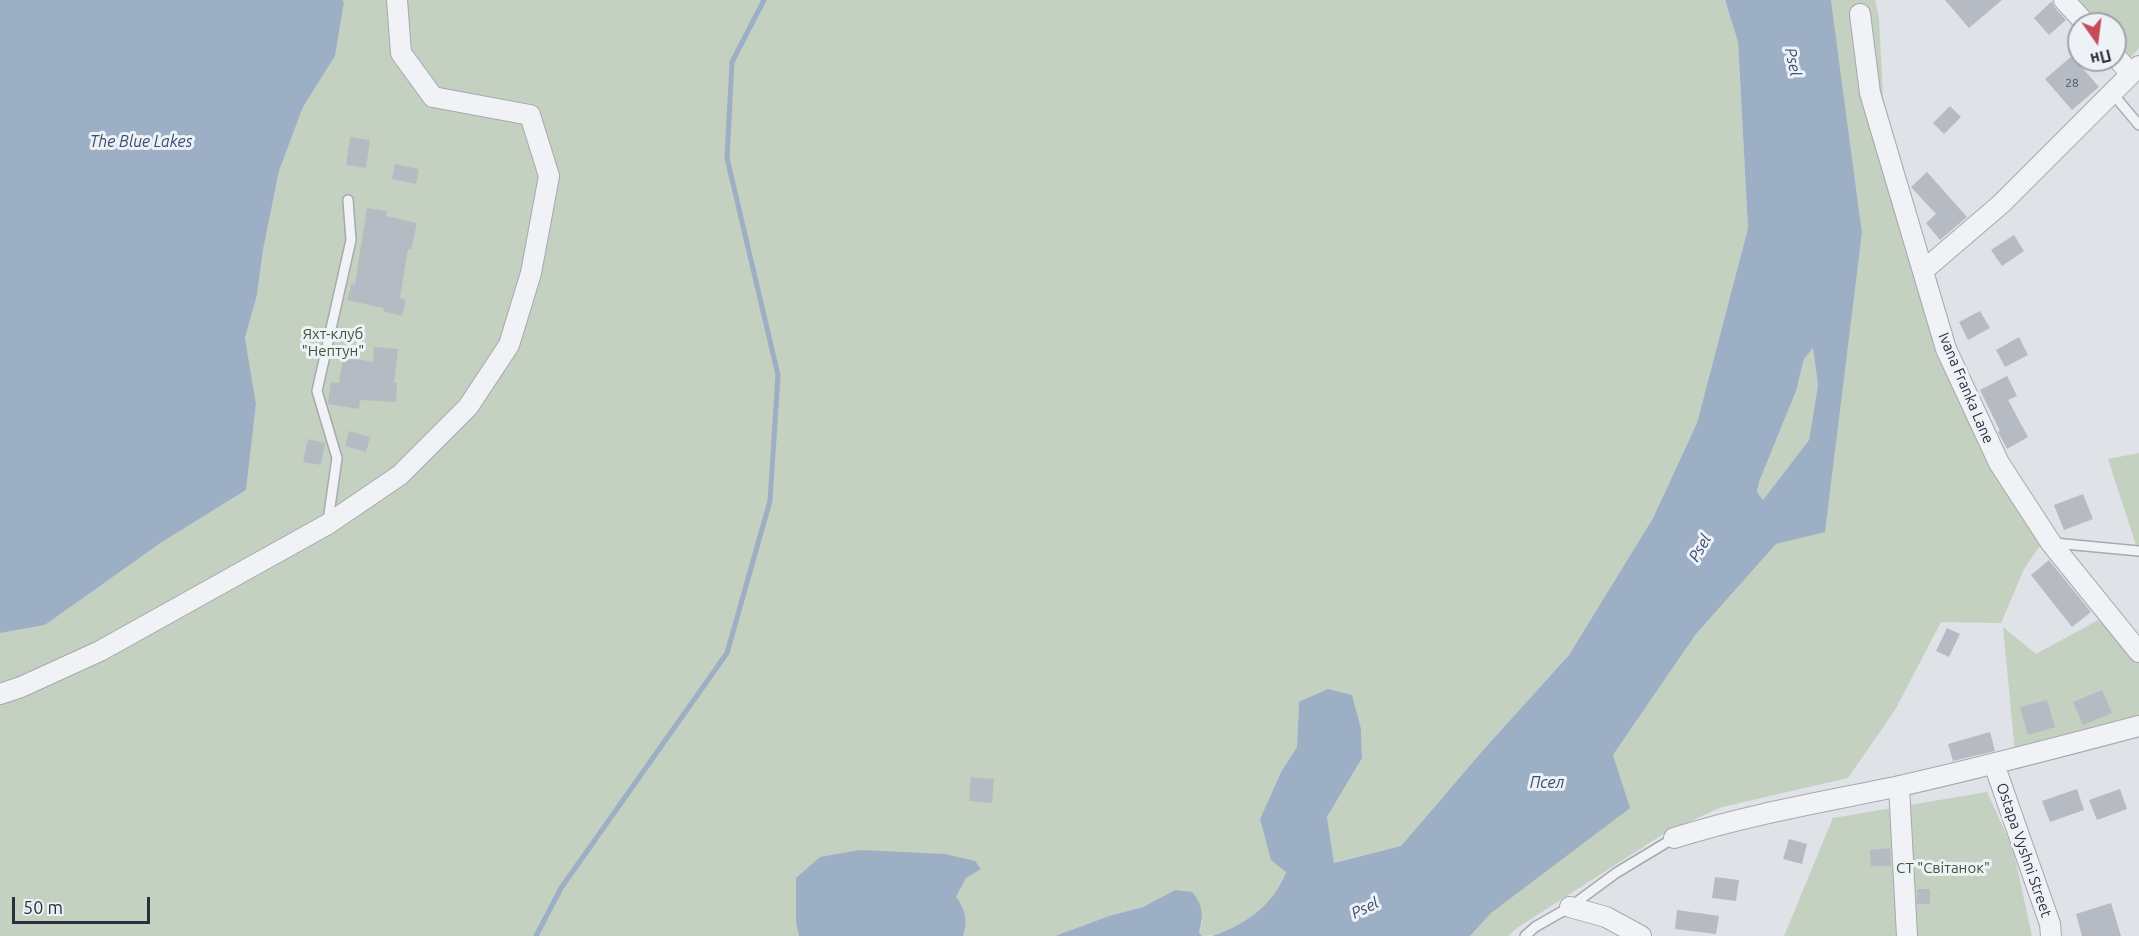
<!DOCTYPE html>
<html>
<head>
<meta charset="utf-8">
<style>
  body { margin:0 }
  #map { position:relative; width:2139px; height:936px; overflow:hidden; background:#dfe2e7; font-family:Ubuntu,sans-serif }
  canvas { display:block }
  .north { position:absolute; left:2067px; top:12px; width:60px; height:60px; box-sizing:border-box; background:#eef1f5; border:2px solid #9fa4ab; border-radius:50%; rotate:166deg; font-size:16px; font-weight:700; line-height:24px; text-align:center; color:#29303d }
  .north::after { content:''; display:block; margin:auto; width:21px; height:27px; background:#c54b5b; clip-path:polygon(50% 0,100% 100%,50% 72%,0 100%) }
  .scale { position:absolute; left:12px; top:897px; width:138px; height:27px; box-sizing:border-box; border:3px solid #29303d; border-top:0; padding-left:8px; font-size:18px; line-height:21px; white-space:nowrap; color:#29303d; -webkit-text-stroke:4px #eef1f5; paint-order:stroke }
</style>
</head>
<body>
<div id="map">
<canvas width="2139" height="936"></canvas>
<div class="north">Пн</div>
<div class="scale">50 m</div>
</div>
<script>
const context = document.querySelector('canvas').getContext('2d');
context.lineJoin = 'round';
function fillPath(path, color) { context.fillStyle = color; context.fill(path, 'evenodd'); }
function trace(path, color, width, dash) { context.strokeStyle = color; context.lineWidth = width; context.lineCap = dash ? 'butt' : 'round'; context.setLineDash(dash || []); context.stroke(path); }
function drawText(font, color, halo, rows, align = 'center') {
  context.font = font + ' Ubuntu,sans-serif'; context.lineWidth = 6; context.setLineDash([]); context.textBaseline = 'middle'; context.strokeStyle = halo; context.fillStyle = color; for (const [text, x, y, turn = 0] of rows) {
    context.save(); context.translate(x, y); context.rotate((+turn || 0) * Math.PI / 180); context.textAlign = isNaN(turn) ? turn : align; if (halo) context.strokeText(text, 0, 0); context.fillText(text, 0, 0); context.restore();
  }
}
fillPath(new Path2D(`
  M344,0H1725L1738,42L1748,228L1697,423L1653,518L1569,655L1484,749L1401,846L1334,863L1327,817L1362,758L1361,729L1299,703L1297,747L1281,772L1260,819L1286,872C1284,878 1282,885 1279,890C1263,912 1230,936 1202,936L1199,932L1203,921L1175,890L1143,907L1109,916L1055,936H963L966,930L956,897L966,878L980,869L945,854H909L796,923L799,936H0V633L45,625L162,542L246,490L256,404L245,338L257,295L263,250L279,171L303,107L335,56Z
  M1831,0H1875L1879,18L1883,97L1943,323L2012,468L2050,531L2024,569L2001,623L1941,622L1895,710L1848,778L1722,807L1668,831L1517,928L1508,936H1470L1491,913L1613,755L1696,634L1776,544L1825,531L1862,233Z
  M2071,0H2139V48L2127,61L2115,48V24H2093Z
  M1813,347L1818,385L1809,440L1763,500L1757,492L1759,482L1796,391L1804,359Z
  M2139,453V547L2136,545L2108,459Z
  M2098,620L2136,656H2139V721L2015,752L2003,627L2036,654Z
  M1987,792L2013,849L2032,936H1784L1833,818Z`), '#c4d0c0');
fillPath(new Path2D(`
  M0,0H343L344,2L335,56L303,107L279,171L263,250L257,295L245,338L256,404L246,490L162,542L45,625L0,633Z
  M1725,0H1831L1862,233L1825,532L1776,544L1696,634L1613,755L1630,808L1491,913L1470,936H1211C1243,927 1275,904 1286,872L1271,860L1260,819L1281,772L1297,747L1299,702L1328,689L1352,695L1361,729L1362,758L1327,817L1334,863L1401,846L1484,749L1569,655L1653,518L1697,423L1748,228L1738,42ZM1813,348L1818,385L1809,440L1763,500L1757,492L1759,482L1796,391L1804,359Z
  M860,850L945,854L975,861L981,869L966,878L956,897C964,906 969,924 963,936H799L796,923V878L820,857Z
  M1175,890L1192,892C1203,904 1204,917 1199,932L1202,936H1055L1109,916L1143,907Z`), '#9cafc5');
trace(new Path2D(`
  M536,936L561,888L727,653L770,501L778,375L727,158L732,62L764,0`), '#9cafc5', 5);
fillPath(new Path2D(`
  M1945,0H2002L1969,28Z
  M2052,1L2055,8L2066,20L2049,35L2034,18Z
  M2072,56L2099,87L2072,110L2045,79Z
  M1950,106L1961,117L1944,134L1933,123Z
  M350,137L370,140L366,168L346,165Z
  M395,164L419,169L416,184L392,179Z
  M1927,172L1967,217L1940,240L1926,223L1936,214L1911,187Z
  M367,208L387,211L386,216L417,223L411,250L408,249L400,298L406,300L402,316L383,311L384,308L347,300L352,283L355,284Z
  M2014,235L2024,251L2002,266L1991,250Z
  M1980,311L1990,328L1968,340L1959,322Z
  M2019,337L2028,355L2005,367L1996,350Z
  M374,347L398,349L394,383H397L396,402L360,400L359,409L328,404L331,382L339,383L343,357L373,362Z
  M2007,376L2017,396L2008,400L2028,437L2007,449L1998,432L2000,431L1980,390Z
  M349,431L370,437L366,452L345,446Z
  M308,439L325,443L321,465L303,462Z
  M2083,494L2093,519L2064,530L2054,505Z
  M2049,560L2091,612L2072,627L2031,575Z
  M1947,628L1960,634L1949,657L1936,651Z
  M2102,690L2112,713L2083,725L2073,702Z
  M2047,700L2055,727L2028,735L2020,707Z
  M1990,732L1995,751L1953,761L1948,744Z
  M971,777L994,779L992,803L969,801Z
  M2077,789L2084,810L2050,822L2042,801Z
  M2120,789L2127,809L2097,820L2089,800Z
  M1789,839L1807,844L1802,864L1783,859Z
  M1890,848L1891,866H1871L1870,850Z
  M1715,877L1739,880L1736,901L1712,898Z
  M1917,889H1930V904H1917Z
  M2111,903L2121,936H2082L2076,914Z
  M1677,910L1719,916L1716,934L1675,929Z`), '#b6bbc3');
const service = new Path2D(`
  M2112,93L2139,125
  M328,521L337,458L317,391L351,240L348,200
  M2054,543L2139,551
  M1525,936L1535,927L1570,907L1616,873L1674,838`);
const minor = new Path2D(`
  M2064,0L2086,24
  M1860,14L1870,93L1946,349L1999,463L2051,543L2139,652
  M2115,56L2131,74
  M1924,270L2001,204L2139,66
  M0,694L21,687L100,651L328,524L400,475L468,407L509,345L531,273L549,176L530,115L433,97L401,53L397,0
  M1994,764L2050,924L2051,936
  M1899,786L1907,936
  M1674,838C1750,814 1823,802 1900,786C1980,768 2060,747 2139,726
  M1570,907L1606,917L1641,936`);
trace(service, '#a5a9b1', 12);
trace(minor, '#a5a9b1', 22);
trace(service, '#f1f2f6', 9);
trace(minor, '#f1f2f6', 20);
drawText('12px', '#4c535e', null, [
  ["28",2072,83]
]);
drawText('15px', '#3d5837', '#eef1f5', [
  ["Яхт-клуб",333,334],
  ["\"Нептун\"",333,351],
  ["СТ \"Світанок\"",1943,868]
]);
drawText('15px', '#29303d', '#eef1f5', [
  ["Ivana Franka Lane",1966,388,67],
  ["Ostapa Vyshni Street",2024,850,71]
]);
drawText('italic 16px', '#364e6e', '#eef1f5', [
  ["Psel",1793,62,78],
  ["The Blue Lakes",141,142],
  ["Psel",1700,548,-60],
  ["Псел",1547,783],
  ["Psel",1365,908,-26]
]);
</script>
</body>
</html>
